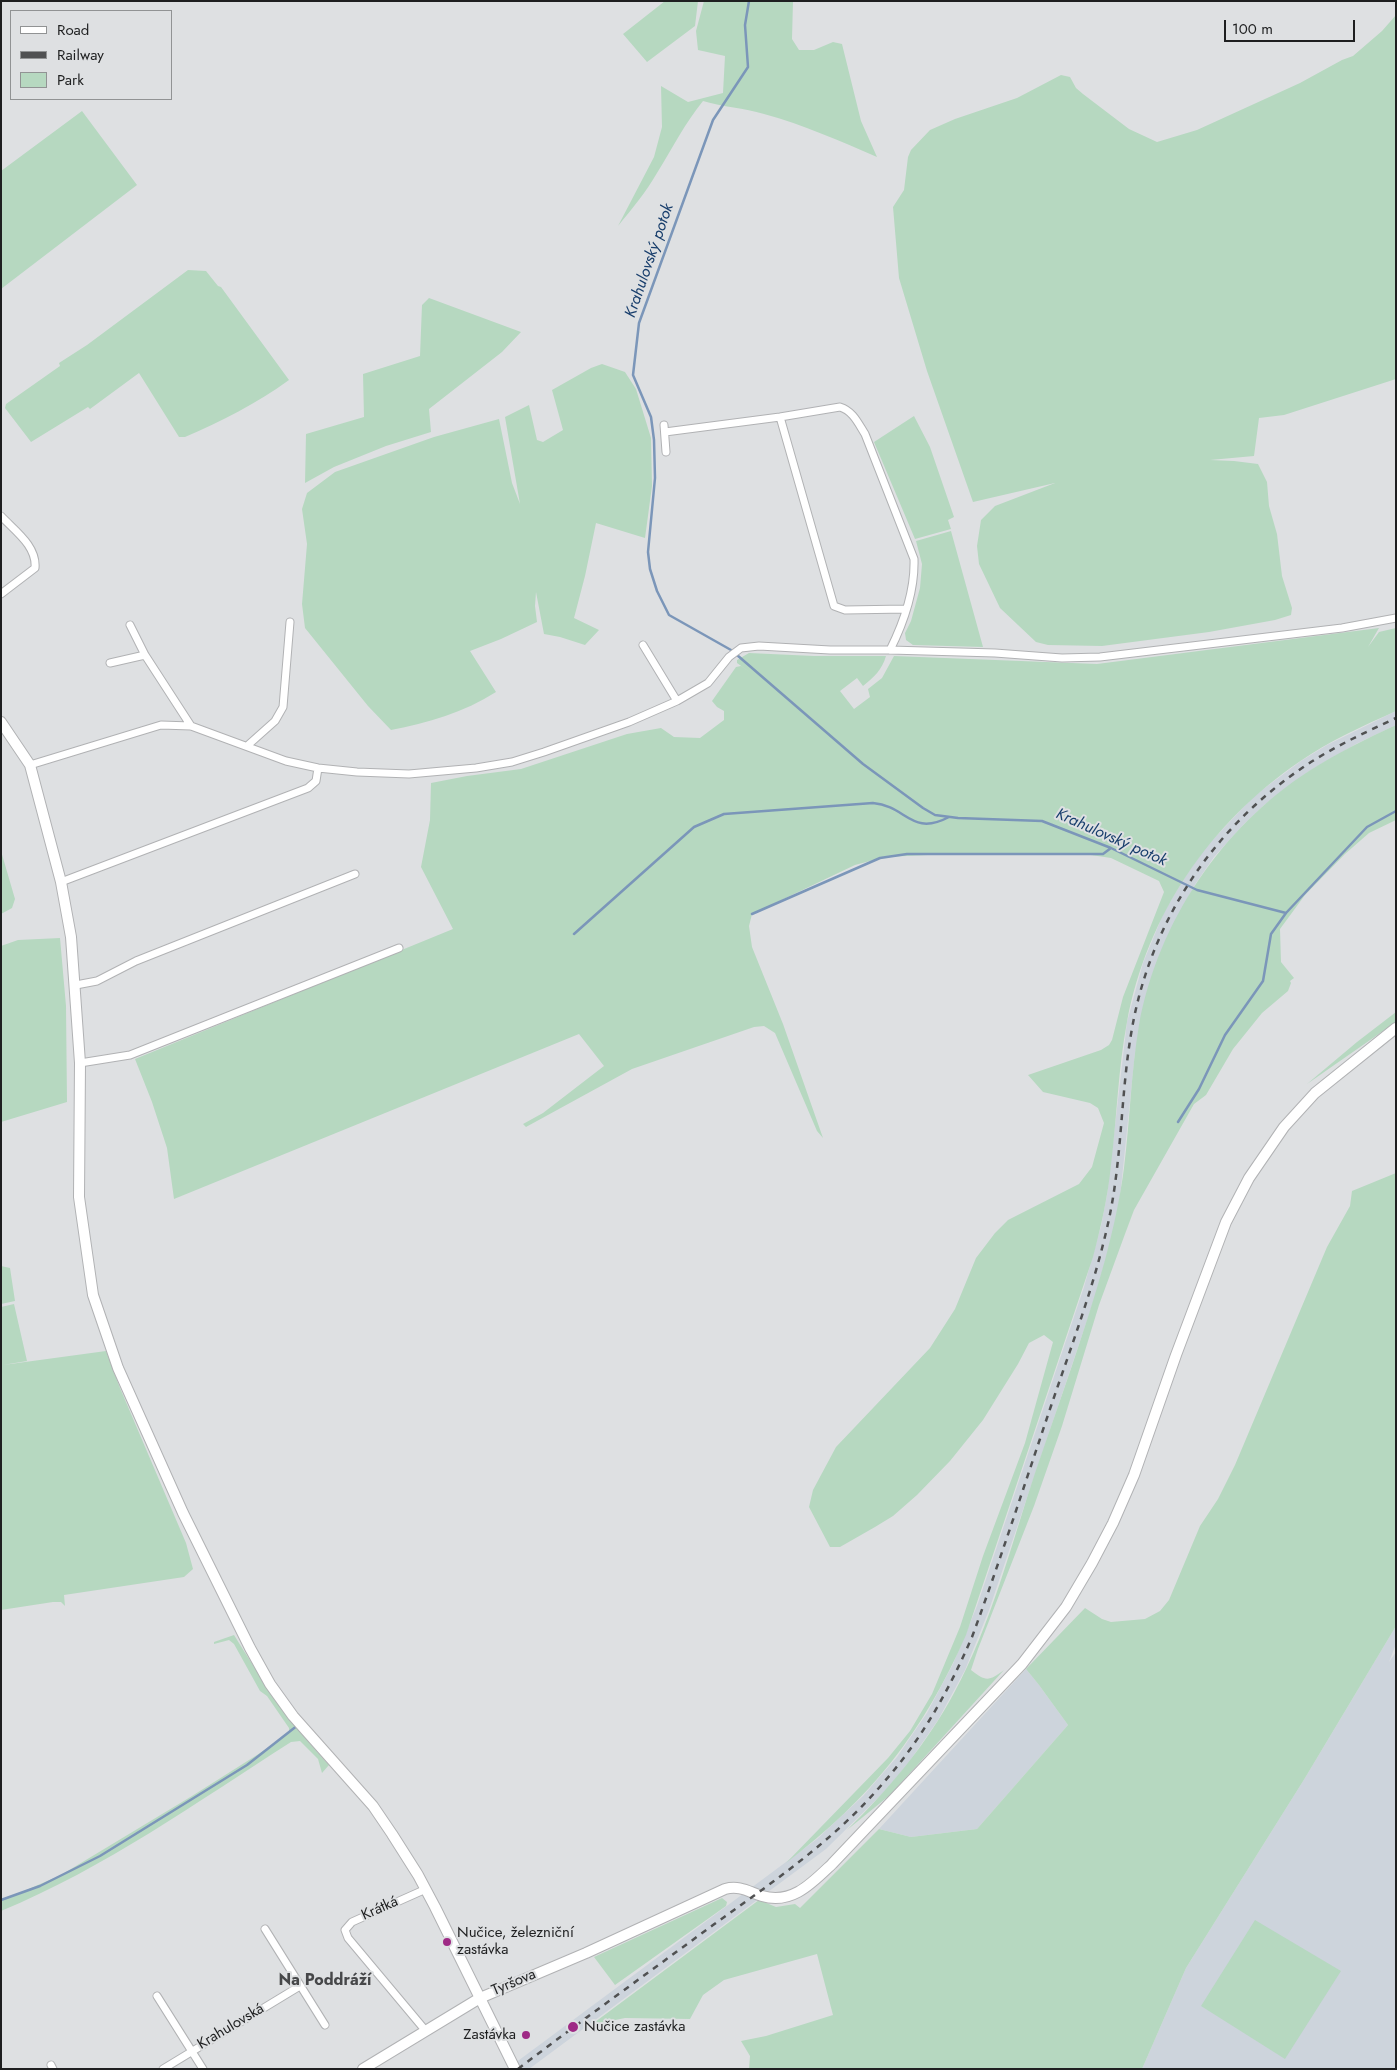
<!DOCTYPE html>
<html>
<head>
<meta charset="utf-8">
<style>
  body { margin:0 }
  #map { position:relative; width:1397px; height:2070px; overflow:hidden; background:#dee0e2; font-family:Jost,sans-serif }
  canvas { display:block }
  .frame { position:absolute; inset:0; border:2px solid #1e1f20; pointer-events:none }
  .legend { position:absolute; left:10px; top:10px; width:162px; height:90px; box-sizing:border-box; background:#dee0e2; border:1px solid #919394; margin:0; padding:6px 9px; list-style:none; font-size:15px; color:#1e1f20 }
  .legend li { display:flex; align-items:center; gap:10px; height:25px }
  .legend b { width:25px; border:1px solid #919394 }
  .scale { position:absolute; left:1224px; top:20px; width:131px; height:22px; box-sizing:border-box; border:2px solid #1e1f20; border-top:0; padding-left:6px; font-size:15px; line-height:18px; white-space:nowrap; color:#1e1f20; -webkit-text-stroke:4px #dee0e2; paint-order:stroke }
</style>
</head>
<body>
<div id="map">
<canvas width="1397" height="2070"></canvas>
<div class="frame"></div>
<ul class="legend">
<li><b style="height:6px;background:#fff"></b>Road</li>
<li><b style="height:6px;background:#505152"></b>Railway</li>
<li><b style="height:14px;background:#b6d8c0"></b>Park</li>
</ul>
<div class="scale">100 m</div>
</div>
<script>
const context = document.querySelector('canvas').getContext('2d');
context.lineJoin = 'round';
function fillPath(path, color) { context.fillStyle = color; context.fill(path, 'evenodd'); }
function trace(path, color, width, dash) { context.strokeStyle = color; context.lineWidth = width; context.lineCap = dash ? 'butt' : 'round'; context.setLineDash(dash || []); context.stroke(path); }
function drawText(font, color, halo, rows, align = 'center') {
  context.font = font + ' Jost,sans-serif'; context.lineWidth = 4; context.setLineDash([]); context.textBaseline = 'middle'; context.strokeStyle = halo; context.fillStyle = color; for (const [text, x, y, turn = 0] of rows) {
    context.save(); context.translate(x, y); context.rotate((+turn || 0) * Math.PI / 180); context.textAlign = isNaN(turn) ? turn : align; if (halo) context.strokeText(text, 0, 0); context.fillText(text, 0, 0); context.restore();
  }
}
fillPath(new Path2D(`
  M1396,711V725L1356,744L1308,772L1263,806L1244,824L1214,857L1196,883L1164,944L1135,1053L1120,1197L1114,1229L1097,1291L989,1610L965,1670L938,1720L907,1765L889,1787L826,1849L529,2069H507L817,1839L863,1796L897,1757L927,1713L953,1664L977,1606L1084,1287L1101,1226L1107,1195L1127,1022L1143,963L1164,912L1185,877L1204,849L1254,796L1301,761L1327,745Z
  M1396,1626V1644L1389,1662L1396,1652V2069H1142L1186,1968L1305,1778Z
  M1026,1669L1039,1685L1068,1725L977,1829L911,1837L879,1829Z`), '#cdd4dc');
fillPath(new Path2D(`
  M665,1H698L695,26L647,62L623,34Z
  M704,1H793L792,39L799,50H814L833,42L842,44L861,121L877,157C840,141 804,125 764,114C744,108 723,107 703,101C685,123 672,149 657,173C646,192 632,209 618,226L654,157L662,127L661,86L688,102L723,93L725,56L698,50L696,31Z
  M1396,15V379L1284,415L1259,418L1254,456L1210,460L1234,461L1258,464L1267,482L1269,506L1277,534L1282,576L1292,608L1291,615L1275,620L1209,632L1102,646L1048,645L1036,642L1000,608L979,564L977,546L981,520L995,506L1055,483L973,502L927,371L899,278L893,207L904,190L908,157L911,150L930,130L955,119L1017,98L1061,75L1070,77L1076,88L1083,94L1129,129L1157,142L1197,130L1300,83L1342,60L1353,56L1382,31Z
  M82,111L137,185L1,289V171Z
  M188,270L206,271L218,286L221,287L289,380C256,404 222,421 185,437H179L139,373L90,409L88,407L31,442L5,408L6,404L60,366L59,363L87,345Z
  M429,298L521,332L502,352L429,409L431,432L386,446L334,467L305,483L306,434L364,417L363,374L420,356L422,305Z
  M602,364L625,372L636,389L651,438L652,486L645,538L596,523L585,576L574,618L599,630L585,645L560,637L544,634L536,592L535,606L537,622L501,639L470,651L496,692C465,712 427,723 391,730L368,706L305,628L302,604L307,544L302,509L307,493L335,472L434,437L499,419L512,483L520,504L505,417L529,405L537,440L543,442L563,430L552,390L591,368Z
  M914,416L930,447L954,517L948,520L951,529L915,539L874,442Z
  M951,531L983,647L913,645L906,640L905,633L911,621L920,588L922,564L916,541Z
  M1379,628L1368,647L1379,632L1396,628V711C1363,726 1329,741 1299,762C1210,823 1147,915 1127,1022C1118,1069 1117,1117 1111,1165C1108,1196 1101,1227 1093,1257L966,1635C923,1733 871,1798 786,1863L888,1758L910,1731L932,1694L960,1627L983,1556L1025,1443L1053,1342L1044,1335L1029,1343L1018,1364L983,1420L950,1461L917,1495L893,1516L875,1527L840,1547H830L809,1507L813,1490L836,1447L930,1348L955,1309L976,1258L995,1233L1008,1220L1079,1184L1092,1167L1104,1123L1098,1108L1090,1103L1043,1092L1028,1075L1101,1050L1109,1045L1112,1040L1123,997L1164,892L1159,881L1111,858L1084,854L1007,855L950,854L885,857L855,865L752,914L749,926L752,947L783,1024L823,1138L817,1131L775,1033L764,1026L754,1027L632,1069L526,1127L523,1124L543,1113L604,1066L579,1034L174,1199L167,1148L152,1102L135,1059L453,929L421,867L430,820L431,783L467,776L521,769L627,734L661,728L674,737L700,738L724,720V711L717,707L712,701L736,667L741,666L751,673L737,663V660L749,653L814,656H886C882,670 874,677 863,686L857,678L840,691L854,709L870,697L868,689L882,678L894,656L1097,664Z
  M1396,725V820L1369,833L1345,854L1305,895L1280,929L1281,962L1294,978L1290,981L1291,983L1288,991L1262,1013L1233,1049L1206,1095L1194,1104L1134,1210L1125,1234L1099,1305L1062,1426L1034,1506L978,1649L971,1670C986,1682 989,1681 1004,1670L890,1795L847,1830C889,1789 926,1745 954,1693C991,1625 1011,1546 1035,1473C1059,1402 1085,1332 1105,1260C1113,1230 1120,1199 1124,1168C1130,1120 1131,1072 1139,1025C1158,922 1221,828 1309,771C1337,753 1366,739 1396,725Z
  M1,851L15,899L12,908L1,914Z
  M60,938L66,1006L67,1102L1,1122V946L18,940Z
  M1396,1012V1022L1307,1084L1357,1042Z
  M1396,1173V1626L1305,1778L1186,1968L1142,2069H749L750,2056L741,2041L766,2036L833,2015L817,1954L724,1980L703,1995L690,2019L625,2018L591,2025L759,1900L776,1907L795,1904L800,1908L879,1829L911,1837L977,1829L1068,1725L1039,1685L1026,1669L1085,1608L1102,1619L1111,1622L1145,1619L1160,1611L1169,1600L1200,1526L1218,1499L1235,1465L1327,1247L1350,1206L1352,1191Z
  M1,1266L10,1268L15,1301L1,1304Z
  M14,1304L27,1361L3,1365L106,1351L120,1388L186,1543L193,1569L184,1577L64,1595L65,1606L61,1602H53L1,1610V1307Z
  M234,1635C264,1683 290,1723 329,1765L322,1773L318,1759L300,1741L291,1742C197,1802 105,1868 1,1911V1901L61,1875L192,1796L268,1748L289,1733V1728L267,1696L260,1691L234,1644L229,1640L214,1644V1642Z
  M722,1898L727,1902L726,1906L615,1985L594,1957Z
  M1255,1920L1341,1971L1285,2059L1201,2006Z`), '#b6d8c0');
trace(new Path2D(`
  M731,650L669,615L657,591L650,569L648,552L655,478L654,440L651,417L633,375L639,323L713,120L748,67L745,25L749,1
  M737,655L863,764L923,808L935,815L958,818L1042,821L1111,848L1197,890L1286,913L1367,827L1396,811
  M752,914L880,858L907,854H1103L1111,848
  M574,934L694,827L724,814L873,803C907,806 911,837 949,817
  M1178,1122L1199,1089L1225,1035L1263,981L1271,934L1286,913
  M1,1900L40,1886L100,1856L247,1765L298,1725`), '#7b96b9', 2.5);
const street = new Path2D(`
  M780,417L834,606L845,610L906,609
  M664,425L666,452
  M665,432L780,417L840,407C853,411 858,423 865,434L914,559C915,590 904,622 890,650
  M1,516C15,531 37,546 35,568L1,594
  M130,625L145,655L191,726
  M643,645L677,701
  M110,663L145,655
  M247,746L275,721L283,707L290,622
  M30,765L161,725L191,726L286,761L318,768L357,772L409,774L476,768L512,762L544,752L629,722L677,701L708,683L729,657L741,648L759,646L830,650H890L995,653L1062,658L1100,657L1342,628L1396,618
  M61,882L308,788L316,781L318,768
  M76,985L97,981L136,961L355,874
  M80,1063L130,1055L399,948
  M265,1929L325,2025
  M157,1996L203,2069
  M425,2030L348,1938L345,1930L352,1922L426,1889
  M51,2065L53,2069
  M163,2069L300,1986`);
const secondary = new Path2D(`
  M1,722L30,765L61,882L71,937L80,1063L79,1197L93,1295L118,1368L183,1513L250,1648L270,1684L293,1716L373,1806L392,1834L418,1875L435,1907L515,2069
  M363,2069L480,1998L586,1953L725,1889C740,1885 749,1892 762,1896C792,1905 812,1883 832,1864L1022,1664L1066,1607L1092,1563L1113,1523L1134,1475L1176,1355L1226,1222L1249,1178L1284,1127L1315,1093L1396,1028`);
trace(street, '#b1b2b4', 9);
trace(secondary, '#b1b2b4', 12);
trace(street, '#fff', 7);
trace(secondary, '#fff', 10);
trace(new Path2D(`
  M518,2069C582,2020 648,1973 713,1925C773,1882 836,1839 884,1782C922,1739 949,1690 972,1637C1000,1561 1025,1483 1051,1406C1071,1347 1093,1289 1107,1228C1123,1160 1120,1091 1133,1023C1153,918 1214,828 1302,768C1331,748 1364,733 1396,718`), '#505152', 2.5, [6, 6]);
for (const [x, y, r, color] of [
  [447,1942,5,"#9e2a85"],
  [573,2027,6,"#9e2a85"],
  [526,2035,5,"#9e2a85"]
]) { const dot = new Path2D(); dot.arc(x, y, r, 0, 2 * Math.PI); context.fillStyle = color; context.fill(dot); trace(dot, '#dee0e2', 2); }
drawText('15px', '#1e1f20', '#dee0e2', [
  ["Krátká",380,1909,-24],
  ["Tyršova",514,1983,-23],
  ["Krahulovská",231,2027,-31]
]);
drawText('15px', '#1e1f20', '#dee0e2', [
  ["Nučice, železniční",457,1933],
  ["zastávka",457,1950],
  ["Nučice zastávka",584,2027],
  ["Zastávka",516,2035,"right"]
], 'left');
drawText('italic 16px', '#183e6c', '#dee0e2', [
  ["Krahulovský potok",650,261,-71],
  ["Krahulovský potok",1111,838,24]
]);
drawText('bold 16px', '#464749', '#dee0e2', [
  ["Na Poddráží",325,1981]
]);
</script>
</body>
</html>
